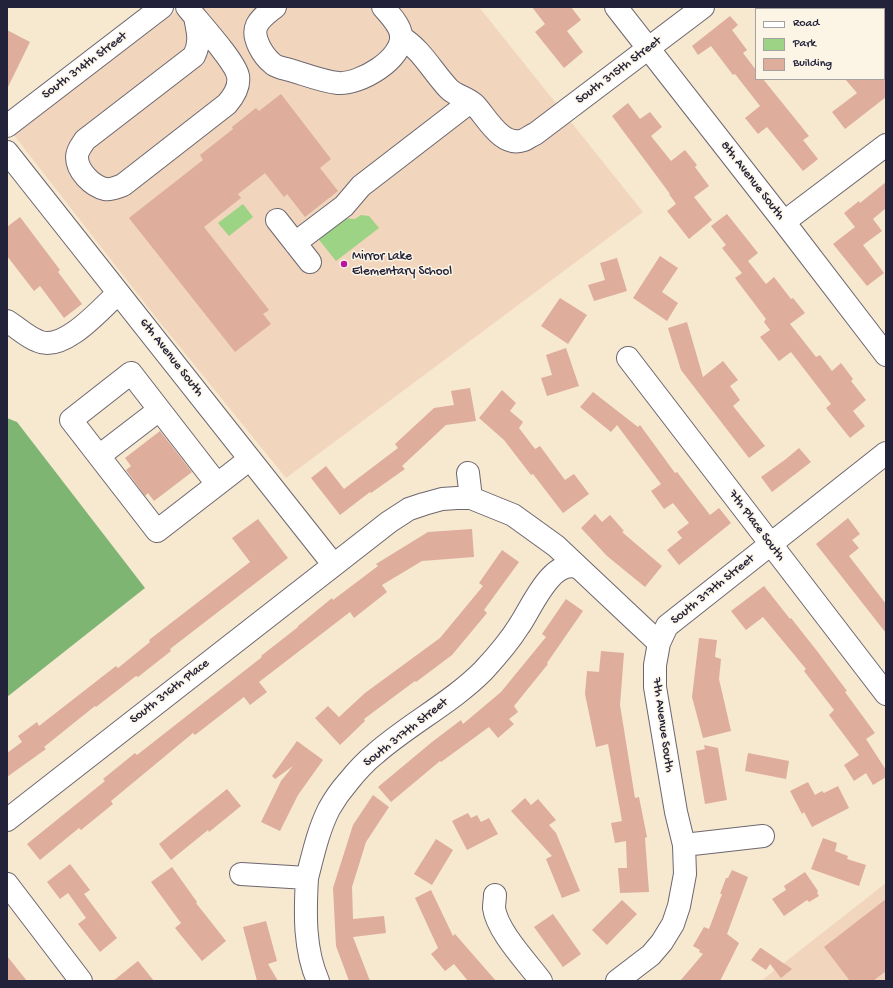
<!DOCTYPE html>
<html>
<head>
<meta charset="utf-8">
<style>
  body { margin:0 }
  #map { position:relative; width:893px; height:988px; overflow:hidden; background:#f7e8d0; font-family:"Gochi Hand",sans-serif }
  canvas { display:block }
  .frame { position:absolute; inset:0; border:8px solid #22223b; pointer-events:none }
  .legend { position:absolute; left:755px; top:8px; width:130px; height:72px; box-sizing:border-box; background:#fcf5e5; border:1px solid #a5a1a1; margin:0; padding:5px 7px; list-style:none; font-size:12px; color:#22223b }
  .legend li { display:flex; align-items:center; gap:8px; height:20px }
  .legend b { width:20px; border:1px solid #a5a1a1 }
</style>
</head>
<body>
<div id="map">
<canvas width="893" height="988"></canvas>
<div class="frame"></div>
<ul class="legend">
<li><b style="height:5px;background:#fff"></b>Road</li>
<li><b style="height:11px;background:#9dd384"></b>Park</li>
<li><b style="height:11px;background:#dead9c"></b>Building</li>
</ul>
</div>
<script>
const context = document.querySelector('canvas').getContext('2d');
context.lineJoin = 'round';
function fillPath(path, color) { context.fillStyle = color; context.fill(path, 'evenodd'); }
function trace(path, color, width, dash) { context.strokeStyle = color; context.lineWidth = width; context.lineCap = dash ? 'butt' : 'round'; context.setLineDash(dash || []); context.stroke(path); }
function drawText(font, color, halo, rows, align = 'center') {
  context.font = font + ' "Gochi Hand",sans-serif'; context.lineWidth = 3; context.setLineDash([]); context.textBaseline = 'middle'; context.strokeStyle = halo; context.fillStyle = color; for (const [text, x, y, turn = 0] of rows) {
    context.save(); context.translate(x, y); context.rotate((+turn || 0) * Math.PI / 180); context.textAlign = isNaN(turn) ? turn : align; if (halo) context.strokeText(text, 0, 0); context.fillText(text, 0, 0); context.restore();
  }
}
fillPath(new Path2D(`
  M182,7H479L643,212L286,478L154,315L13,134Z
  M886,883V981H761Z`), '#f1d5bd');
fillPath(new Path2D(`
  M758,7H886V25L884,26V9H759Z
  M243,204L253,217L229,236L218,223Z
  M361,215L369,216L379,228L336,261L316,236L340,218L355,219Z`), '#9dd384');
fillPath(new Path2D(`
  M7,418L17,422L145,588L7,697Z`), '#7eb572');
fillPath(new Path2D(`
  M532,7H571L581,20L567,31L583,52L564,68L535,32L545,24Z
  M730,16L738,25L732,30L747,50L743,53L756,70V79H763L809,136L803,140L818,159L803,171L767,127L758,134L745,118L760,106L735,74L733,75L711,46L698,55L692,46Z
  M7,30L30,42L7,89Z
  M845,79H886V97L845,129L832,112L857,93Z
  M281,94L331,159L320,168L338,191L305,217L287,194L284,197L265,173L238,194L241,198L204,227L269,310L263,314L271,324L235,352L129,218L203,160L200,155L233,129L232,127L256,108L259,111Z
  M628,103L640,119L650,112L662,127L651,136L671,161L685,150L697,165L695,167L709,186L694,197L712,220L689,239L667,211L676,204L669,194H670L612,116Z
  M886,182V208L873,219L882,231L863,245L884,273L867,286L833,244L855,227L844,213L859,201L860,203Z
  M727,214L758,253L748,261L766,284L774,277L791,299L793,298L805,313L790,324L816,357L820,355L832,371L841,363L853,379L851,381L866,400L853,411L865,426L850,438L826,408L831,404L791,352L779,361L760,337L770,330L764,322L766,319L735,278L742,273L722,248L726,245L711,226Z
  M20,217L60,270L58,272L82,304L64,318L40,286L34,291L7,256V227Z
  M660,256L678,268L662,292L678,303L667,321L633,298Z
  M617,258L627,291L594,301L588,285L605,280L600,263Z
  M560,298L587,315L568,344L541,326Z
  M687,322L703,377L723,361L738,380L730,386L740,400L733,406L765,446L749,458L681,370L668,328Z
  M566,348L579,386L547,396L541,378L552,375L546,355Z
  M470,388L476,421L446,425L402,466L405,469L371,493L370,492L340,515L311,478L326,466L344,489L398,448L395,444L434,408L454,405L451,391Z
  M502,390L516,403L510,411L523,422L519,428L535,449L540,446L565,480L574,474L589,494L563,513L533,474L531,475L504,440L479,418Z
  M593,392L638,427L640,425L675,473L677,472L710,515L719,508L731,523L679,565L667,550L682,538L677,532L689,523L673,503L664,509L651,491L661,484L617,425L611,432L580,407Z
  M160,431L192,472L154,501L148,493L145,496L126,470L131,466L125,458Z
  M799,448L811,462L772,492L761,477L786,459Z
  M595,514L602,522L610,515L624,531L622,532L662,566L645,587L607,556L581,528Z
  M848,518L860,534L852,540L859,548L849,556L886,604V633L816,544Z
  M258,519L288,558L170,649L171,651L138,677L136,676L96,707L95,706L44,747L46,749L7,777V753L22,742L18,736L37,722L39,726L116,666L118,668L150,642L149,640L250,562L232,538Z
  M472,529L474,557L422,561L382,585L387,592L354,618L350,612L259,682L267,692L250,705L244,697L195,735L193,733L111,801L113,804L81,830L79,828L40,860L27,844L105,781L103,779L135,753L137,755L262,657L261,656L298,627V626L332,598L333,600L378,566L376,564L428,532Z
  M502,550L519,562L484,610L487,613L452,655L416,682L415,681L364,719L365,721L340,745L315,718L328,706L339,717L365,693L440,638L483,586L479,583Z
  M764,586L790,619L791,618L817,651L847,691L845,692L875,733L866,739L886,770V777L873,785L866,773L854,781L844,765L859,755L829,715L834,710L804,671L806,669L763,617L746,630L731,611Z
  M566,599L583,611L547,663L548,664L514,706L518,712L509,719L514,724L498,738L489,727L441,762L440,761L391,802L378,787L432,742L461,720L463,724L501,692L546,637L542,634Z
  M699,638L717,640L715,657L721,659L719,679L731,731L703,738L692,697Z
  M601,651L624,653L620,705L635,798L639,797L647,837L645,838L649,892L620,893L618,868H627L626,841L615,843L611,823L622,821L608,744L596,747L585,694L587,671L599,672Z
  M297,741L323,760L298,795L280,831L261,822L281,781L293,766L275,779L272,776Z
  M704,745L718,748L727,800L705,804L696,751L705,749Z
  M748,753L789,761L786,779L745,771Z
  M808,782L815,795L822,791L824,793L838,786L849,808L812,827L804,812L802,814L790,791Z
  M227,789L241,806L209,832L208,830L171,860L159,844Z
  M373,795L389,807L366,842L352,887L353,919L384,916L386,933L353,937L370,981H349L336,946L333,888L353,825Z
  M525,798L531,805L538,799L556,820L549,825L556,833L580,891L562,898L546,859L552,856L511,811Z
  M468,813L471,818L477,815L481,822L489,818L498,834L467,850L452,821Z
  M823,838L837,843L835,851L848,856L847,859L866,865L859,886L811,869Z
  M436,839L453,850L432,885L414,874Z
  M70,864L90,890L84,894L117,938L100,952L78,924L86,918L68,893L60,899L47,882Z
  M172,867L197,902L196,903L226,941L202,961L175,928L181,923L151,882Z
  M732,870L748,877L727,934L739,943L720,981H680L703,954L699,952L700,950L693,946L704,927L709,929L722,894H720L726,878H728Z
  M805,872L818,891L817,893L819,896L809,902L807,900L784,916L772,899L786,890L784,886Z
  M431,890L453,936L455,934L496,981H468L454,964L445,971L431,954L438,948L415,898Z
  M886,899V971L873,981H850L824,947Z
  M622,900L637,914L607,945L592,930Z
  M553,914L581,954L563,967L534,927Z
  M266,921L277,961L268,964L278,981H257L243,927Z
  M760,948H761L792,969L781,978L770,964L766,970L751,960Z
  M7,956L27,981H7Z
  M138,961L154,981H113Z`), '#dead9c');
const minor = new Path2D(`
  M187,7C198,21 235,61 238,76C240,87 234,96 227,104L123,185C117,187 112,190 105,189C92,186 77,171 77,157C77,150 82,145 85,140L194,56C201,41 198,33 195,17
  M275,7C269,12 261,17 257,25C251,37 263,56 273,64C275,66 279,67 282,68C300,72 319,81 338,83C359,85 404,59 401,35C400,25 390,15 383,7
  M616,7L784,222L886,355
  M401,37C422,50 432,71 449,89C456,96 467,97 475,105C487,118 502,148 524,140C528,138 532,135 535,134L703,7
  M7,126L162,7
  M7,152L333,564
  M277,220L310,262
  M784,222L886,145
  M295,243L344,206L361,186L470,102
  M7,321C17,327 27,337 38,341C63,353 101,309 118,293
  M628,358L886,694
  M99,456L159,410
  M468,473L471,498
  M217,484L131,373L71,420L157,531L250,459
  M659,643L667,626L886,453
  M7,820L389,522L409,509L424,504L442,499L457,498H471L513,515L556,546L659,643L655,665V687L676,812L684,845L685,874L679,906L673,924L662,942L651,955L617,981
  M684,845L763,836
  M241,874L307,878C313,855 318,831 329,809C334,800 341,790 348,782C356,772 365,762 375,754C409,724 451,703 483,671C496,657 509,642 519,626C531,609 552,556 579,568
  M307,878C305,913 304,949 318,981
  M7,884L81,981
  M495,895C495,899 494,904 494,908C497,931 527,962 541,981`);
trace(minor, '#6d676f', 24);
trace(minor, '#fff', 22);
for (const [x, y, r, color] of [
  [344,264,4,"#b5179e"]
]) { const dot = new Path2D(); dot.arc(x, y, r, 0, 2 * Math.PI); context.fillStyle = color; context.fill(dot); trace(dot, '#fcf5e5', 1.5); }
drawText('13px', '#22223b', '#fcf5e5', [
  ["South 314th Street",85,66,-37],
  ["South 315th Street",619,71,-37],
  ["8th Avenue South",752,181,52],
  ["6th Avenue South",171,358,52],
  ["7th Place South",756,526,53],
  ["South 317th Street",713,590,-39],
  ["South 316th Place",170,692,-38],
  ["7th Avenue South",662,725,82],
  ["South 317th Street",406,733,-38]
]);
drawText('13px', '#22223b', '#fcf5e5', [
  ["Mirror Lake",352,257],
  ["Elementary School",352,272]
], 'left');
</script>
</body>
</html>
